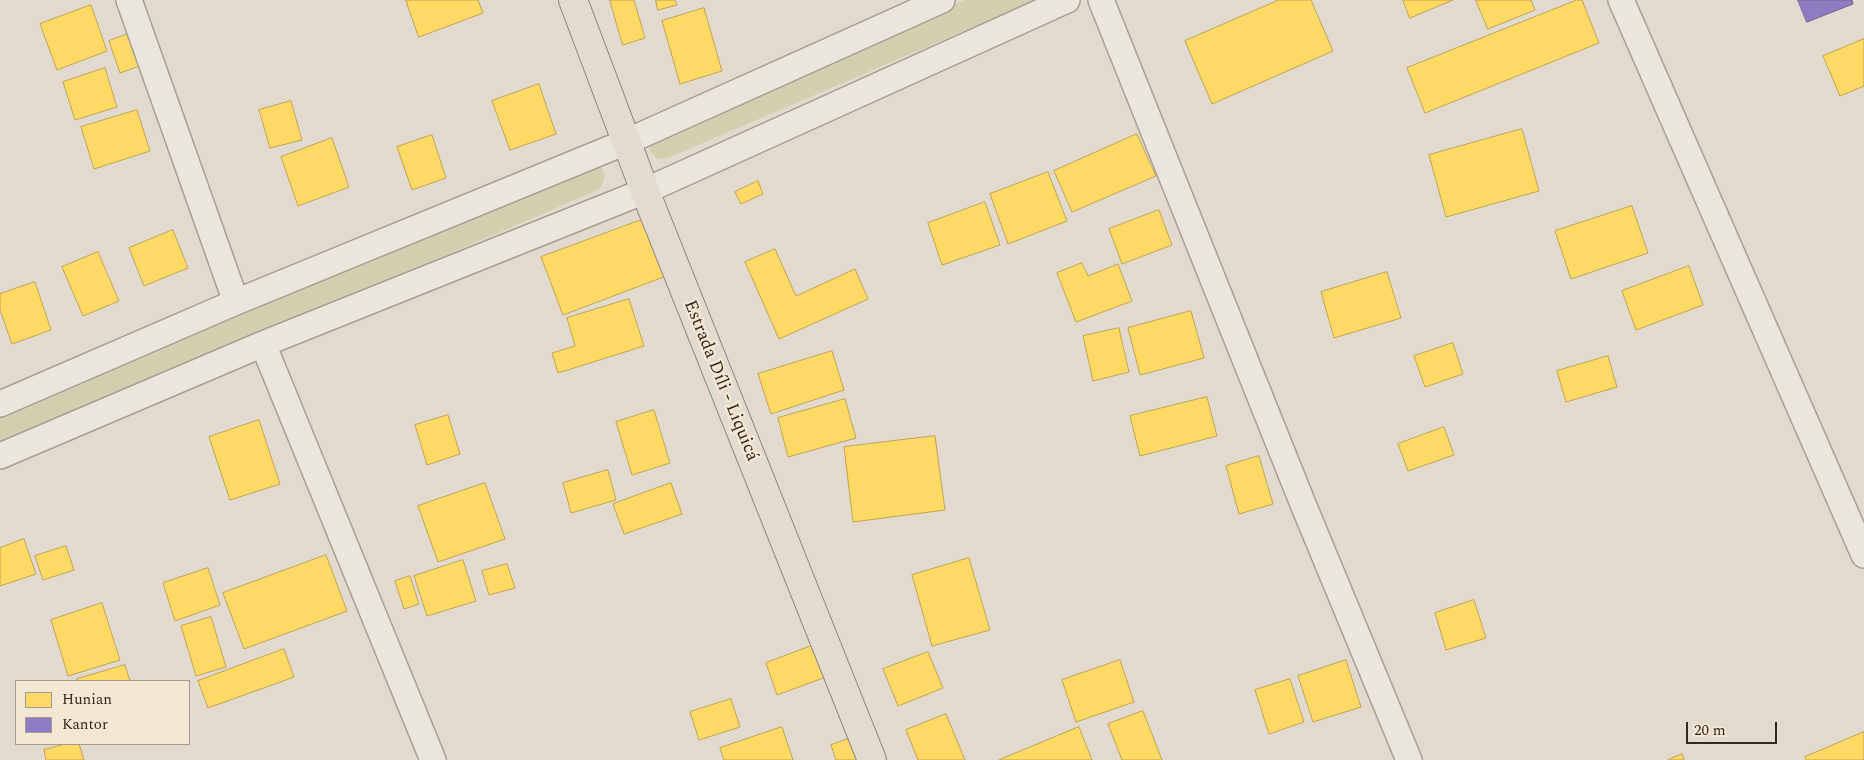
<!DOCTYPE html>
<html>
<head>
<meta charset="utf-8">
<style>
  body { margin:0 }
  #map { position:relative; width:1864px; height:760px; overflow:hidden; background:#e2dace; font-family:Spectral,serif }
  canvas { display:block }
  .legend { position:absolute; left:15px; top:680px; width:175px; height:65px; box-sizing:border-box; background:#f2e7d4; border:1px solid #a69b8c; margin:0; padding:6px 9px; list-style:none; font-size:15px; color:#352820 }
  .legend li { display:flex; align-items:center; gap:10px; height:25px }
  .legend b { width:25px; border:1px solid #a69b8c }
  .scale { position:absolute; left:1686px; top:722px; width:91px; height:22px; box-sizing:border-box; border:2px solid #352820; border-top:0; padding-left:6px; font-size:15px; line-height:18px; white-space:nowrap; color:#352820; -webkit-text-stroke:4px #f2e7d4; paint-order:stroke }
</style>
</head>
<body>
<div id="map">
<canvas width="1864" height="760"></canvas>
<ul class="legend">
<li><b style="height:14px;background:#ffd966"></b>Hunian</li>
<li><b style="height:14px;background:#8e7cc3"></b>Kantor</li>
</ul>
<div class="scale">20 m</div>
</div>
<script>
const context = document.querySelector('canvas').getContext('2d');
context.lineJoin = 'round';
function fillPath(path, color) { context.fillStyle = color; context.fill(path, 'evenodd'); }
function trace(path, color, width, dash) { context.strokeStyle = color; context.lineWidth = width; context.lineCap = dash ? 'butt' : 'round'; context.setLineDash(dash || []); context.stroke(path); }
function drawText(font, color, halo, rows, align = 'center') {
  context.font = font + ' Spectral,serif'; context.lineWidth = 5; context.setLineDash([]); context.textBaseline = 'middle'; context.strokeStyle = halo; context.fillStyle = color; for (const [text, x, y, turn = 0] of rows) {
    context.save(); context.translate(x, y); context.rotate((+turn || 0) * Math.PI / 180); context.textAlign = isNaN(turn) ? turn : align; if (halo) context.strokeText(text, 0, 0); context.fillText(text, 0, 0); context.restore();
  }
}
fillPath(new Path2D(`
  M965,0H1036L668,158L658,159L651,153L649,144L657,133Z
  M586,163C590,164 595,164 598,166C609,171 604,184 598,190L0,447V416Z`), '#d3d0b1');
const homes = new Path2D(`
  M406,0H478L483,13L419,37Z
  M610,0H634L645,38L623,45Z
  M656,0H675L677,5L658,10Z
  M1279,0H1311L1333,51L1212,104L1185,41Z
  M1403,0H1453L1410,18Z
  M1476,0H1531L1535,10L1488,29Z
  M1577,0H1582L1599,43L1425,113L1407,68Z
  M91,5L107,51L57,70L40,24Z
  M704,8L722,71L680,84L662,21Z
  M131,33L142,65L120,73L109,41Z
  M1864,39V86L1840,96L1823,56Z
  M105,68L117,107L75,120L63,82Z
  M539,84L556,134L510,150L492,101Z
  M291,101L302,140L270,148L259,110Z
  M137,110L150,151L94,169L81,127Z
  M1522,129L1539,191L1446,217L1429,155Z
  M1137,134L1156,176L1072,212L1054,171Z
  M432,135L446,178L412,190L397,147Z
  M332,138L349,187L298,206L281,157Z
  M1048,172L1067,221L1008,244L990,194Z
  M758,181L763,194L741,204L735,192Z
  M985,202L1000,245L942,265L928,223Z
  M1632,206L1648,253L1571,279L1555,231Z
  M1159,210L1172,245L1122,264L1109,229Z
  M644,219L666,276L563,315L541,257Z
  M173,230L188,268L144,286L129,248Z
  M775,249L796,296L855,269L868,299L779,339L745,262Z
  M98,252L119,301L83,316L62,267Z
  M1082,263L1088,276L1118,264L1132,301L1076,322L1057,273Z
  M1689,266L1703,305L1636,330L1622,291Z
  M1387,272L1401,318L1334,338L1321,292Z
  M35,282L51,330L12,344L0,310V294Z
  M629,299L644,346L558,373L552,353L575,346L567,318Z
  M1191,311L1204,358L1140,375L1128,328Z
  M1119,328L1129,372L1093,381L1083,336Z
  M1453,343L1463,374L1425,387L1414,356Z
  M832,351L844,390L771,414L758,374Z
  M1608,356L1617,387L1566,402L1557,371Z
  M1207,397L1217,436L1140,456L1130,416Z
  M845,399L856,438L788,457L778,418Z
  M654,410L670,463L632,475L616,422Z
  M448,415L460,454L427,465L415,425Z
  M259,420L280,484L230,500L209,437Z
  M1444,427L1454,455L1408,471L1398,444Z
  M935,436L945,510L853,522L844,447Z
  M1259,456L1273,504L1239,514L1226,466Z
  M608,470L616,500L571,513L563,483Z
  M485,483L505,539L438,562L418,506Z
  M671,483L682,514L624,534L613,504Z
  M24,539L36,574L0,586V548Z
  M66,546L74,570L43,580L35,556Z
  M326,555L347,611L244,649L223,593Z
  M969,558L990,630L932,646L912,575Z
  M463,560L476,601L427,616L414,576Z
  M507,564L515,588L489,595L482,571Z
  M208,568L220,605L175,621L163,583Z
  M410,576L419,604L404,609L395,581Z
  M1474,600L1486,638L1446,650L1435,613Z
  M102,603L120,660L68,676L51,620Z
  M211,617L226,667L196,676L181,626Z
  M814,645L826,677L777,695L766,663Z
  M284,649L294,677L208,708L198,681Z
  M928,652L943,688L898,706L883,669Z
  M1120,660L1134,702L1076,722L1062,680Z
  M1346,660L1361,707L1313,722L1298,676Z
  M125,665L130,681H78L77,679Z
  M1290,679L1304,722L1269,734L1255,690Z
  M731,699L740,727L699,740L690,712Z
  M1143,711L1162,760H1122L1108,724Z
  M946,714L965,760H918L906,730Z
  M782,727L793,760H724L720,748Z
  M1079,727L1092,760H999Z
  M1864,732V760H1806L1805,757Z
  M854,737L862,760H836L831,745Z
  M66,744H79L84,760H46L44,750Z
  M1682,754L1684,760H1668Z`);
fillPath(homes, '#ffd966');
trace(homes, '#c2a451', 1);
const offices = new Path2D(`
  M1798,0H1852L1853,4L1807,22Z`);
fillPath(offices, '#8e7cc3');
trace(offices, '#736392', 1);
const minor = new Path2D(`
  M129,0L236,302
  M1101,0L1303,504L1409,760
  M1621,0L1864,555
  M263,344L433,760
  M0,404L236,302L626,142L942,0
  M0,456L263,344L645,191L1067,0`);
const primary = new Path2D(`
  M573,0L645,191L872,760`);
trace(minor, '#a79f96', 28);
trace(primary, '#8d857d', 30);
trace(minor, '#eae6de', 25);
trace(primary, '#e1dbd1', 28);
drawText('18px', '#352820', '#f2e7d4', [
  ["Estrada Díli - Liquicá",720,381,68]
]);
</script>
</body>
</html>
